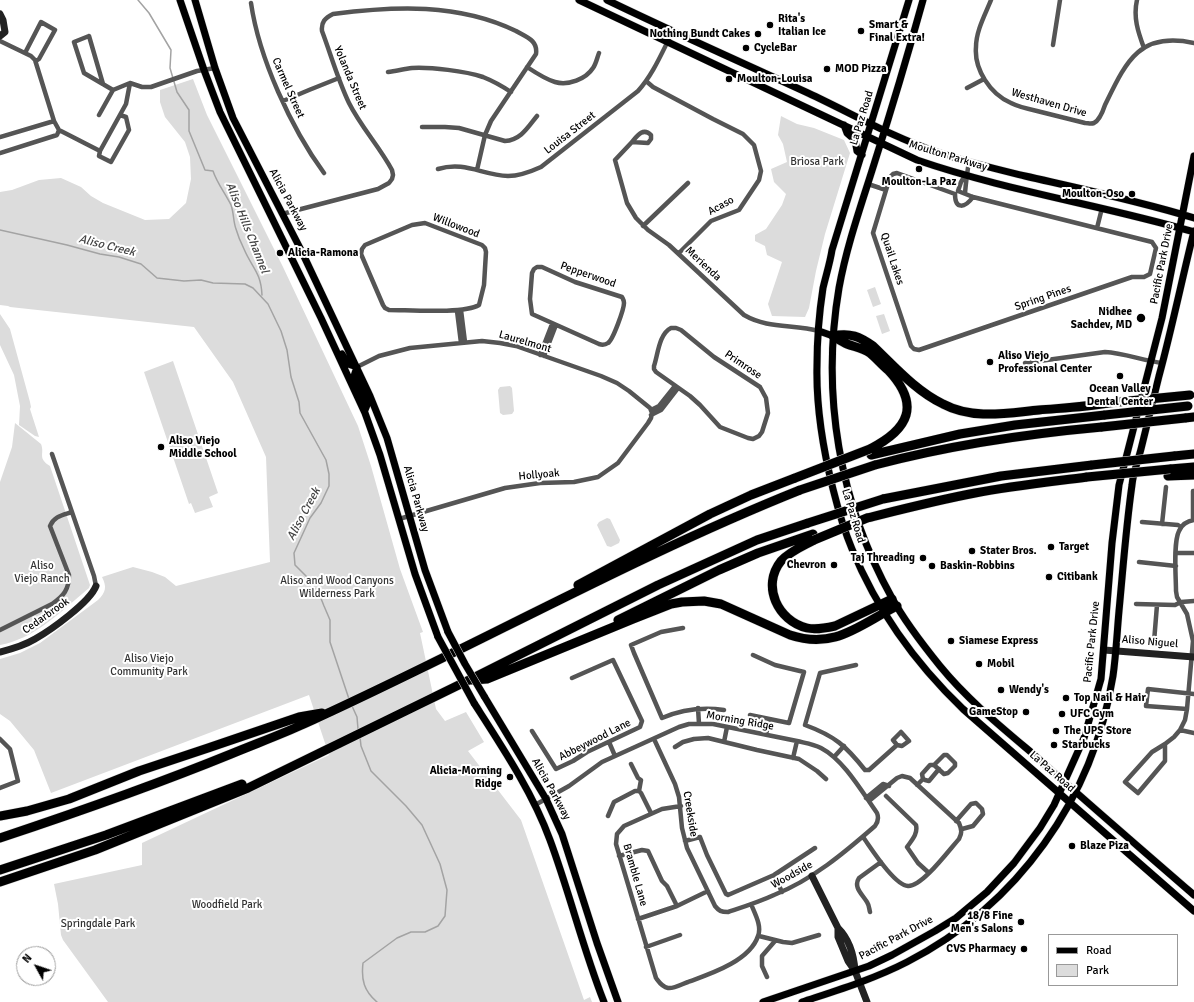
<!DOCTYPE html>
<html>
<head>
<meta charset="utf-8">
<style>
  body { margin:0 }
  #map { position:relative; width:1194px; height:1002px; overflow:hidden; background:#fff; font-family:Signika,sans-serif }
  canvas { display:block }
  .legend { position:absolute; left:1048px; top:934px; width:130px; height:52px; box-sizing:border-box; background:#fff; border:1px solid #999; margin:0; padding:5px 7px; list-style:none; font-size:12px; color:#000 }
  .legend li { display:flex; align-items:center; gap:8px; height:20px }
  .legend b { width:20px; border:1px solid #999 }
  .north { position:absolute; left:16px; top:946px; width:40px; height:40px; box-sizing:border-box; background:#fff; border:1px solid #999; border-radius:50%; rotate:310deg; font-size:11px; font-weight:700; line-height:16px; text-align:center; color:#000 }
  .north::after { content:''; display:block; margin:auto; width:14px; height:18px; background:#000; clip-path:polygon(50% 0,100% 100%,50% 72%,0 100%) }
</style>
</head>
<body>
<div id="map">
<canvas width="1194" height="1002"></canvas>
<ul class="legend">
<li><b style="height:5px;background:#000"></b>Road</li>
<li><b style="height:11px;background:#dcdcdc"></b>Park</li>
</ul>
<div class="north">N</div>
</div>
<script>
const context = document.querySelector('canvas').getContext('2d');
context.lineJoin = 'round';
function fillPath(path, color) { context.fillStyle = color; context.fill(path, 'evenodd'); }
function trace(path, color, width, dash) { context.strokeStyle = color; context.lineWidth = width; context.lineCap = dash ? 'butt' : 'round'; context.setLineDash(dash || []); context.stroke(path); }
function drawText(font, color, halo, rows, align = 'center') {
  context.font = font + ' Signika,sans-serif'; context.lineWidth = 4; context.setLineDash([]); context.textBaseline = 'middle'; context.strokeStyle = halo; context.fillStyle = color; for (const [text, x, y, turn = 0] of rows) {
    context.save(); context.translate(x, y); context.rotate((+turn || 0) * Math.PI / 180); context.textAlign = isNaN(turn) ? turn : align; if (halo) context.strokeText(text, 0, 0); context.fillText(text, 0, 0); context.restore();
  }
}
fillPath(new Path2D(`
  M193,79L207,115L283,267L358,426L371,466L400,569L423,632L420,633L436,709L445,721L466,712L484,742L468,751L521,820L584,1000L590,997L592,1002H108L63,940L61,935L58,904L54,884L142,865V843L329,755L309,695L51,793L34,750L10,721L0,714V659L20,653L40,643L98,600C106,592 107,587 102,577L133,567L152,572L165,577L176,586L270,562L266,457L233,382L194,327L10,307L8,306L0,305V192L12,190L39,180L61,178L81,187L91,196L103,203L145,220L169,219L186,203L191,179L190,157L185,142L165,117L160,102V90Z
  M781,116L797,124L814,128L844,140L850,153L825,234L816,271L809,308L805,317L772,316L768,304L782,262L767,255L765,246L755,241V235L766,229L782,205L786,194L774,182L771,169L787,162L783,144L778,135Z
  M875,287L881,304L873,307L867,290Z
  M0,314L10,329L30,402L31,407L30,409L39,437L35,436L19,425L20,406L14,375L0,345Z
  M884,314L890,331L882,334L876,316Z
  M173,361L218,493L209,497L213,507L195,513L191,503L189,504L144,372Z
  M510,386L512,388L514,411L512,414L503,415L500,413L498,390L500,387Z
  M15,423L41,444C45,454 37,458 50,466L90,585L89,588L82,594C57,615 33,639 0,645V482L12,447Z
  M607,518L610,519L620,540L619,543L611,547L607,546L597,525L599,522Z`), '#dcdcdc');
trace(new Path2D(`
  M138,0L149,13L171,50L170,68L177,92L189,110V131L205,170L213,171C217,183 225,193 231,205C234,213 233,221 236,229C238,236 241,243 244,249C252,268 261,272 262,295
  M0,230L67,245L100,254L119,257L141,264L157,278L184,281L201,280L213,283L245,284L253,288L268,304L281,331L287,350L291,377L299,402L300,413L326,460L329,474V486L321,503L310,518L294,553L295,565L306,576L320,596L324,606L330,620V642L349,699
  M352,706L357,717L358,729
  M360,737L361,746L371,771L406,806L422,825L440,864L447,890L445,916L438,926L425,932H411L397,938L363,963C361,980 364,991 377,1002`), '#a3a3a3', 1.5);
const primary = new Path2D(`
  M180,0L204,70L220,112L321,318L365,413L380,455L415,574L438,637
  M195,0L215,68L233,118L301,250L370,396L387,438L425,570L448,632
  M579,0L917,160C1007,191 1102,205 1194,232
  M607,0C673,32 741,62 808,93C851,113 892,137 937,152C966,162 996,169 1025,176C1082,189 1139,201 1194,218
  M909,0L832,250C830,263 826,275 823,288C819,314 817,340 817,366C816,408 823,449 833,489C838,509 844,530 852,549C877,610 916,664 963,709L1194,911
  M923,0C908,54 892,108 875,161C862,203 847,244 839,288C821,394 839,503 892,598C905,622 923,645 940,666C967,699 1000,726 1032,753C1085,801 1140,848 1194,895
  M844,125L847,133L855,140L857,151L862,155
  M819,331L833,336
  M342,354L348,364L357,367
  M357,367L354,376L367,405L365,410
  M484,696L546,799L562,834L597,943L618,1002
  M474,703C501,745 533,793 550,840C570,894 583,949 604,1002
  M763,1002L869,966L892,955L935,931L956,918L987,892L1014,863L1040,828L1054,805L1084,738L1101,679L1112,543L1119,485L1162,318L1194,156
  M802,1002C838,990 874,979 907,962C1018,905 1093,799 1113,676C1116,655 1117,633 1119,611C1123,569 1126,527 1132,485C1133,473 1138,461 1141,449C1147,425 1153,401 1159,376C1172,328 1182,279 1194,231`);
const highway = new Path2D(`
  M833,336C850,332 860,337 873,346C895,367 916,391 943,404C973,420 1007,413 1039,410C1062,408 1085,407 1108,403
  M833,336C838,339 842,342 847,344C855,347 863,348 870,353C876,358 882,365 888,370C921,405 909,429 870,449
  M1185,418L1194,417
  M871,455L960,434L1015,425L1105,415
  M1174,456L1194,454
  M875,465C950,445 1025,434 1102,427
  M1170,469L1194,467
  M1168,476L1194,475
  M883,499L1001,476L1092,465
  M867,518C903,509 938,500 975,493C1012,486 1049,482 1087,477
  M814,540C803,546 790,551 781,561C761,586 778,621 807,628C816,630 826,628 835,626L892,599
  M578,585L710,514L751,495L795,478
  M618,620L719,570L758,553L813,534
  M472,680L487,679L633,619L671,604L682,602L704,601L721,604L790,635C835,650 859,625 897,606
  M0,816L27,811L69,799L139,771L208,748L299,717L322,713
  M0,838C78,812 155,785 231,754C255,744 280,735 304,724C470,649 630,558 800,490
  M0,870L106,835L242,784
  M0,882L95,850L248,788L469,680L658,585L757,540L808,523`);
trace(primary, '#dbdbdb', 8);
trace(highway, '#dbdbdb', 10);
trace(new Path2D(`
  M991,0C985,15 976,31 976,47C974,69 990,94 1011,103C1019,107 1028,109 1037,111C1053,115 1069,119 1085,123C1088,123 1091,124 1094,123C1100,120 1103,111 1105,105C1126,62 1139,31 1194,43
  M1137,0C1133,17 1138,32 1144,48
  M251,3C259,58 291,128 324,173
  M0,41L31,56L35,60L54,121L59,130L57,135L0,153
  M1053,45L1060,0
  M25,53L41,22L55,30L39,59L36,61
  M527,67C536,73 545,79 555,82C568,86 586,79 593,68C596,64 597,58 599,53
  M388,72C396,71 404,69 412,68C431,67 465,71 483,77C493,81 502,86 511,92
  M646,81L653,87L713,119L743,134L754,145L761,171L759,180L739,210L711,221L679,253
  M103,84L89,36L74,42L84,73L113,90L130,83L142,87H151L197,71L215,68
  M967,88L984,79
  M283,101L309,90L339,78
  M99,115L113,90
  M422,127H445L459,128L505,141C521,140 528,127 537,116
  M59,130L100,151L99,156L111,162L129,130L126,117L120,115
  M0,137L54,121
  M632,142C637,136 643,127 651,135V139L648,143L632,142L615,160L627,203L636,218L648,230L669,245L744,315C768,329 793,324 819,331
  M100,151L126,104L130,83
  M438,169C465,161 482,175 508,176C520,176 530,172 541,167L638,91C654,73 662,52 673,31
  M868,184L886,190
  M958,191L961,182L966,174
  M965,193C966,182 967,173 969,162
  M955,194L897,173L893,174L890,177L873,233L911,346L914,349L919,350L1132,277H1144L1150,274L1156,248L1152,242L973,197L958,191
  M955,194C955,210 965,208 973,197
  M282,214L378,189L389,183L392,179L393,175L392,170C379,146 361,127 349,103C338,80 331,55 322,31C321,22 325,18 333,14C395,6 458,3 516,31C526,37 538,40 536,54L491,121L485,135L477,170
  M425,223L482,245L485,248L486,252L484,285L479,305C464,314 409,310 389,310L385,308L383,305L361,254L362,249L365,245L412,225Z
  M643,226L688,183
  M1097,228L1102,208
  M537,267H542L575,282L622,297C623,299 624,300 624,303C624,309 613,340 608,343C605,345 602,345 599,344L532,314L530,299L532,273L534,269Z
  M461,310L465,342
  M457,311L461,343
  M671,328H676L681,330L714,357L760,387L766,398L768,413L762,432L759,436L753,439L748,438L720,427L700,405L690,396L656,372L654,369V366C658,354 659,334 671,328Z
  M540,355L552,324
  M544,356L556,325
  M1025,363L1105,352C1125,353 1143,361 1163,363
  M357,367L379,356L410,348L482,341L500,343L516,346L601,376L617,383L629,391L650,408L652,413L651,418L648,423L618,463L598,477L574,482L540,483L505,488L399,519
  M651,410L659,406L675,386
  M651,415L661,410L678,388
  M52,454L94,576L96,586
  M1193,520V491H1194
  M1142,522L1178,525L1181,527
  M1162,524L1166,487
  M1176,553H1194
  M1139,562L1176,566
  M1136,604L1175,605L1181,602L1194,601
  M683,628L661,632L631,645L634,653L662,718C683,709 702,707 724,710
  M0,630L52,604C64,596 69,589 69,575L50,526C54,516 63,515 72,512
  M1154,642L1157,605
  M856,665L820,673L805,725C835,736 846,746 865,770H869L897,745L902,746L909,741L901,732L893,740L897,745
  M698,708L699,724
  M1187,709L1146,706L1148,689L1194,694
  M750,715L789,723L804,672L775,665L753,655
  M1180,730L1194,733
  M532,731L556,769L573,761L587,752L640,727L642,721L613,660L572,678
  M766,734L770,720
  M0,739L10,749L18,781L0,788
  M609,742L615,756
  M724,742L727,727
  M1165,744V761L1138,793L1125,782L1152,752L1165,744L1174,737L1180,730L1185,720L1187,709L1193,641L1187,614L1177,597L1176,591C1176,577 1173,543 1179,531C1182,524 1187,521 1194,520
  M675,747L683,742L694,739L708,738L757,750L799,759L817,771L826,779
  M834,757L844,746
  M793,758L797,741
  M631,764L638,778L641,780L639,791
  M923,779L925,780L929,781L939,769
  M917,785L923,779L922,774L930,765H934L944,755H947L955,763V766L948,773L944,774L934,765
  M886,796L916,825C918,834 912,840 907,847L918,863L929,873
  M866,798L883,784L889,786
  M535,805L569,786L602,762L679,727L689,724H713L797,741C805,743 813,744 821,748C844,760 862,792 877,813C879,818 878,822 875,826C844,853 812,880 774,895C759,902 743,907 728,912C721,912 719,911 715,906L687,848L682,828L679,797L675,784L654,739
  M681,806L662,809L624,826L617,834L616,844L656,978C659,982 662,987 668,988C674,989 682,984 688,982C710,974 750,961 758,936C762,926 755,914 751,904
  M608,816L614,802L635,791H639L641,793L651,813
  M956,821L971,804L976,803L982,809L983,814L973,826L962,829
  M863,837C871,848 894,885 908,886C922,887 949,850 959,839C962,833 962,830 959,823L910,778L902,776L897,778L869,801
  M685,841L700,837L707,855L726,894L728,895L774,875L815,848
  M619,856L642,850L648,851L662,881L667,886L677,906
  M774,875L782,892
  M870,912C869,908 869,905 867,902C862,894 853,887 859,878L881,862
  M638,919L677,906L708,891
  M759,936L783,942L792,943L819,935
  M646,947L680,935
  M767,977L762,966V956L775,941`), '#555', 4.5);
trace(new Path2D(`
  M0,14L3,20L5,32L0,36
  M1104,650L1194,657
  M0,652C12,649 25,645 35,639C51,630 90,602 96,586
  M812,876L838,928C849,939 854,956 855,971
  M838,928V937L848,961L855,971L867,1002`), '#222', 7);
trace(primary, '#000', 7);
trace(highway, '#000', 9);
const primaryBridge = new Path2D(`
  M448,632L465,664L484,696
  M438,637L474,703`);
const highwayBridge = new Path2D(`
  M1108,403L1190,395
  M1105,415L1188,406
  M1102,427L1185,418
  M1092,465L1174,456
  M1087,477L1170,469
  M795,478L870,449
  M800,490L875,465
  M808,523L883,499
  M814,540L867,518`);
trace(primaryBridge, '#dbdbdb', 8, []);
trace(highwayBridge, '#dbdbdb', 10, []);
trace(primaryBridge, '#000', 7);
trace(highwayBridge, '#000', 9);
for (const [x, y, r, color] of [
  [770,25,4,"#000"],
  [861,31,4,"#000"],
  [758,34,4,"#000"],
  [746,48,4,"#000"],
  [827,69,4,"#000"],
  [729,79,4,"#000"],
  [919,169,4,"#000"],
  [1132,194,4,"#000"],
  [280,253,4,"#000"],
  [1141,318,5,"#000"],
  [990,362,4,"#000"],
  [1120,376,4,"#000"],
  [161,447,4,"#000"],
  [1051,547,4,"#000"],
  [972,551,4,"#000"],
  [923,558,4,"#000"],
  [834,565,4,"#000"],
  [932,566,4,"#000"],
  [1049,577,4,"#000"],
  [951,641,4,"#000"],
  [979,664,4,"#000"],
  [1001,690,4,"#000"],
  [1066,698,4,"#000"],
  [1026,712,4,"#000"],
  [1062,714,4,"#000"],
  [1056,731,4,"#000"],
  [1054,745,4,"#000"],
  [510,777,4,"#000"],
  [1072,846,4,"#000"],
  [1021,922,4,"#000"],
  [1024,949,4,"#000"]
]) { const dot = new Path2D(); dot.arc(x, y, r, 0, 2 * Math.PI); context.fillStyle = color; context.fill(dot); trace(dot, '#fff', 1.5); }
drawText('bold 11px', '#000', '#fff', [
  ["Rita's",778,19],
  ["Italian Ice",778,32],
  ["Smart &",869,25],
  ["Final Extra!",869,38],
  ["Nothing Bundt Cakes",750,34,"right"],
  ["CycleBar",754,48],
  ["MOD Pizza",835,69],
  ["Moulton-Louisa",737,79],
  ["Moulton-La Paz",919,182,"center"],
  ["Moulton-Oso",1124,194,"right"],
  ["Alicia-Ramona",288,253],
  ["Nidhee",1132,312,"right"],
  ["Sachdev, MD",1132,325,"right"],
  ["Aliso Viejo",998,356],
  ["Professional Center",998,369],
  ["Ocean Valley",1120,389,"center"],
  ["Dental Center",1120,402,"center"],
  ["Aliso Viejo",169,441],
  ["Middle School",169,454],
  ["Target",1059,547],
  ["Stater Bros.",980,551],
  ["Taj Threading",915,558,"right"],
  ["Chevron",826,565,"right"],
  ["Baskin-Robbins",940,566],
  ["Citibank",1057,577],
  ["Siamese Express",959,641],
  ["Mobil",987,664],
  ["Wendy's",1009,690],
  ["Top Nail & Hair",1074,698],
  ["GameStop",1018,712,"right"],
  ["UFC Gym",1070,714],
  ["The UPS Store",1064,731],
  ["Starbucks",1062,745],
  ["Alicia-Morning",502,771,"right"],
  ["Ridge",502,784,"right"],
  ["Blaze Piza",1080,846],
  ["18/8 Fine",1013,916,"right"],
  ["Men's Salons",1013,929,"right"],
  ["CVS Pharmacy",1016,949,"right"]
], 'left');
drawText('11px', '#000', '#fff', [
  ["Yolanda Street",350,78,67],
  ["Carmel Street",288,88,66],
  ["Westhaven Drive",1049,103,16],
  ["La Paz Road",862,118,-73],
  ["Louisa Street",570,133,-38],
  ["Moulton Parkway",948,156,17],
  ["Alicia Parkway",288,200,62],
  ["Acaso",721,206,-29],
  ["Willowood",456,226,21],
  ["Quail Lakes",892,259,72],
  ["Merienda",703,264,43],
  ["Pacific Park Drive",1162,264,-79],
  ["Pepperwood",588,275,19],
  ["Spring Pines",1043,298,-19],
  ["Laurelmont",525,342,16],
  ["Primrose",743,365,34],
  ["Hollyoak",539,475,-5],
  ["Alicia Parkway",416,499,74],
  ["La Paz Road",853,516,73],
  ["Cedarbrook",46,616,-35],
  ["Pacific Park Drive",1092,642,-84],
  ["Aliso Niguel",1150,642,5],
  ["Morning Ridge",740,721,10],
  ["Abbeywood Lane",595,740,-27],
  ["La Paz Road",1052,772,41],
  ["Alicia Parkway",551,789,61],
  ["Creekside",690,814,81],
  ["Bramble Lane",635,875,74],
  ["Woodside",792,875,-29],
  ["Pacific Park Drive",896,938,-28]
]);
drawText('11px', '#333', '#fff', [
  ["Briosa Park",817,162],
  ["Aliso",42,566],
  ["Viejo Ranch",42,579],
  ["Aliso and Wood Canyons",337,581],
  ["Wilderness Park",337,594],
  ["Aliso Viejo",149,659],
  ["Community Park",149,672],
  ["Woodfield Park",227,905],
  ["Springdale Park",98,924]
]);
drawText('italic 12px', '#444', '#fff', [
  ["Aliso Hills Channel",247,228,68],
  ["Aliso Creek",107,246,14],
  ["Aliso Creek",304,514,-62]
]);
</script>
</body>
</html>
